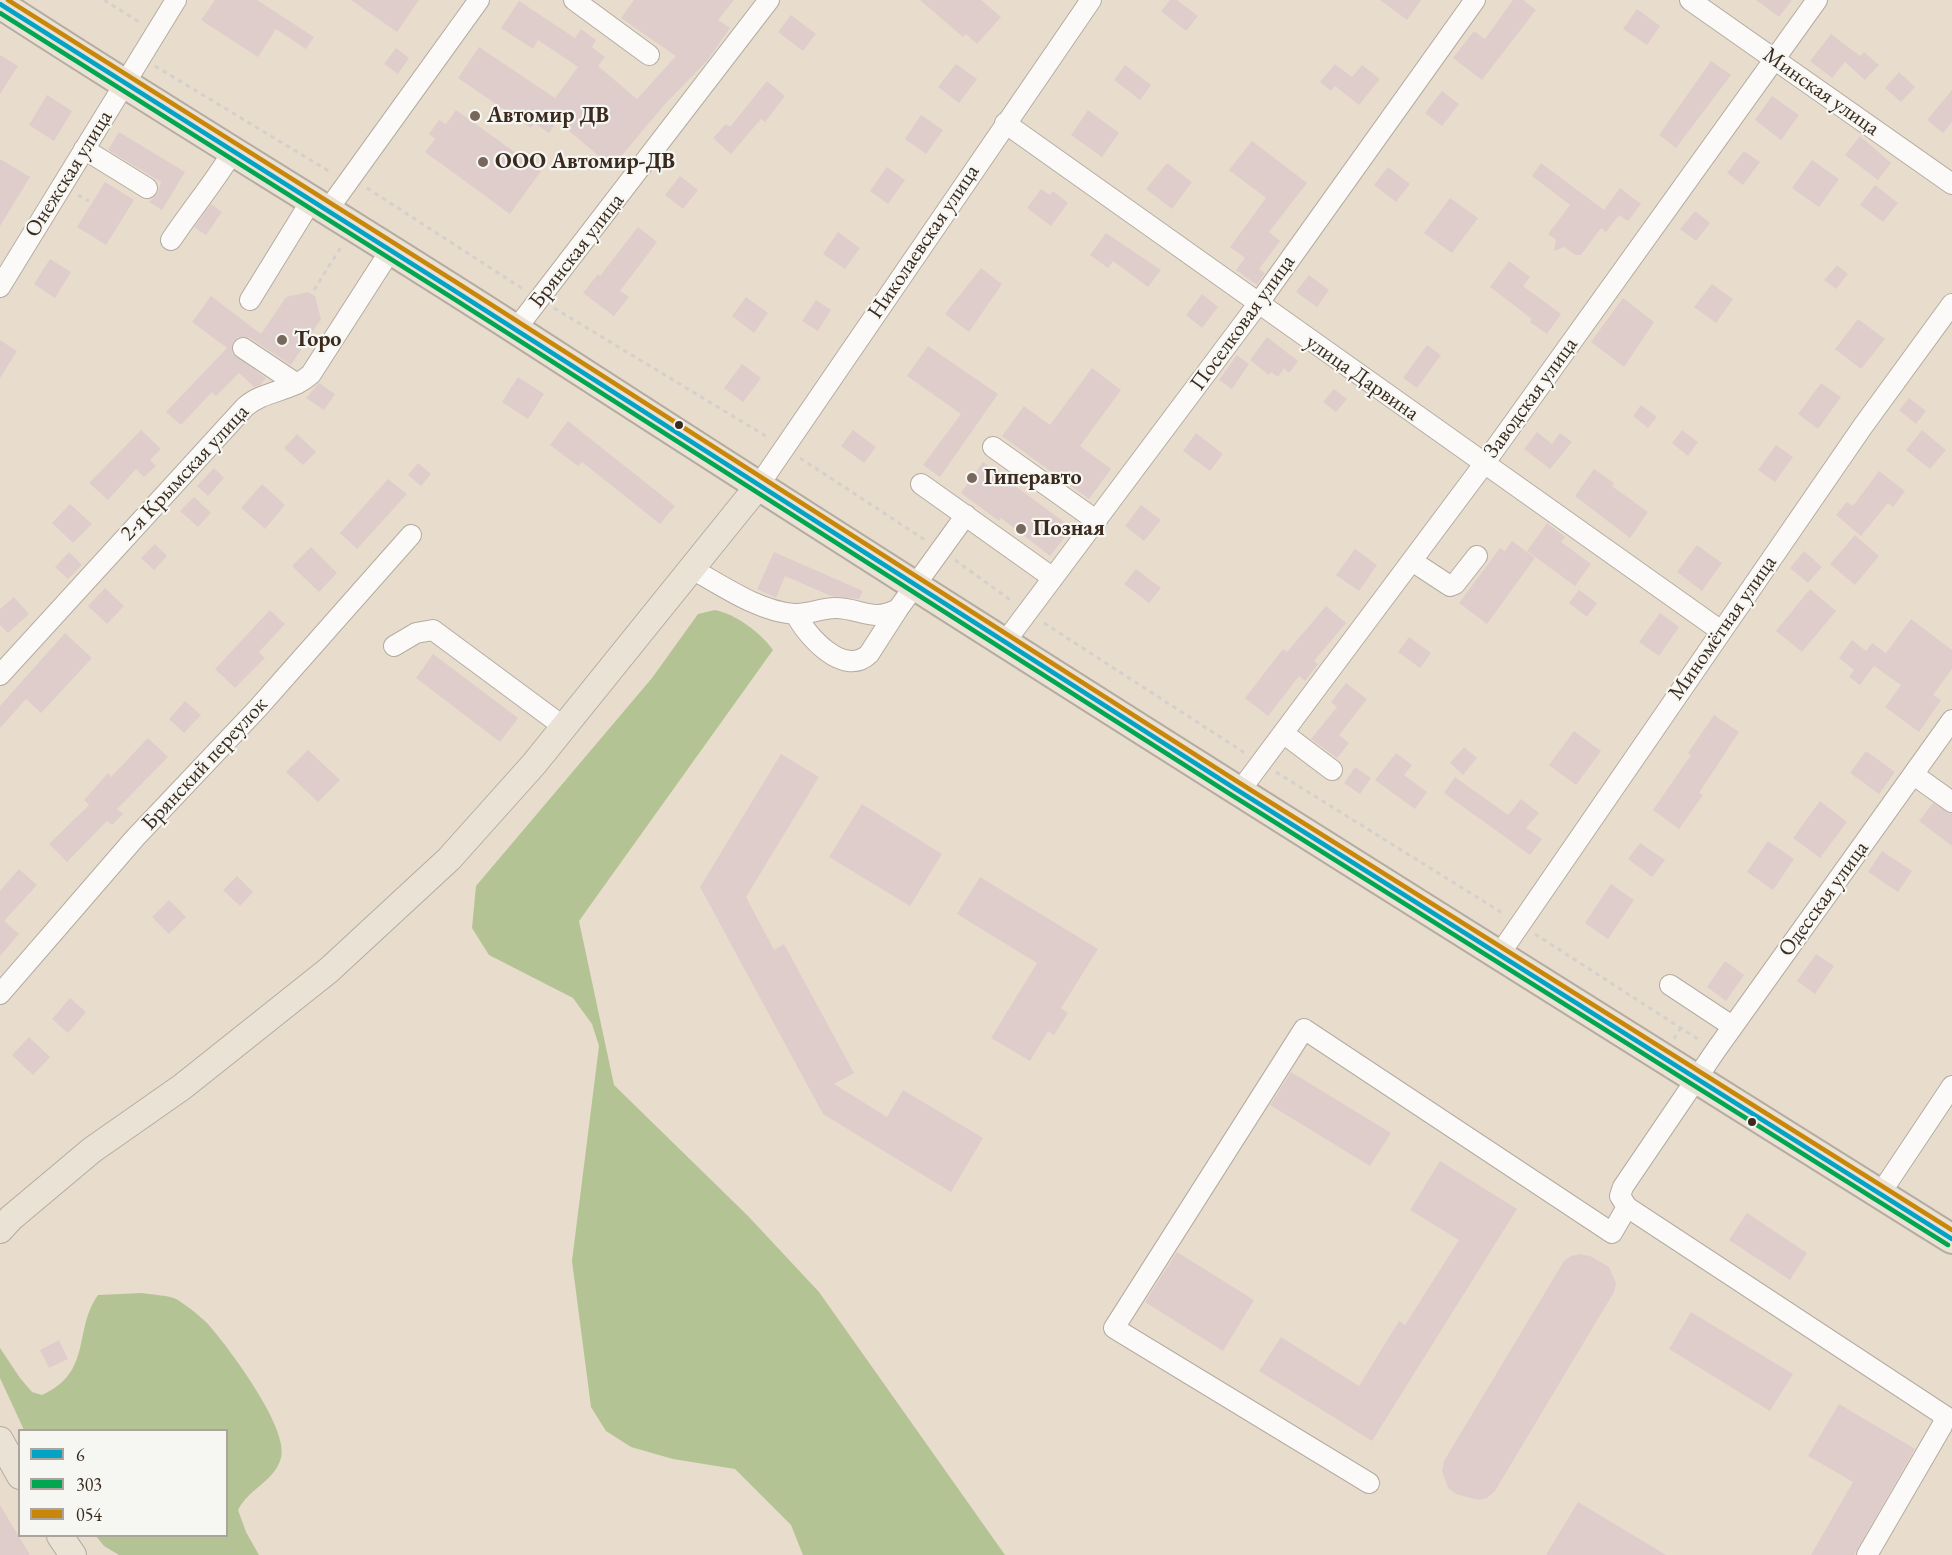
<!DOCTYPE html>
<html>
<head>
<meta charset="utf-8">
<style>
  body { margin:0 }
  #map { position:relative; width:1952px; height:1555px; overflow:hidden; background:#e8dccd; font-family:"EB Garamond",serif }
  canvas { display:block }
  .legend { position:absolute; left:18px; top:1429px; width:210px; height:108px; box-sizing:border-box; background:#f6f6f2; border:2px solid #aba49d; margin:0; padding:8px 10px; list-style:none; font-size:18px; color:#3b2a1e }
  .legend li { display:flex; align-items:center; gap:12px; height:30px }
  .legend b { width:30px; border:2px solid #aba49d }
</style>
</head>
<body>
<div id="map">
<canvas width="1952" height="1555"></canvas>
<ul class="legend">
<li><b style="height:8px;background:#03a3c5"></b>6</li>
<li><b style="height:8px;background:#00a651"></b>303</li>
<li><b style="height:8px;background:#c88708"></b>054</li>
</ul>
</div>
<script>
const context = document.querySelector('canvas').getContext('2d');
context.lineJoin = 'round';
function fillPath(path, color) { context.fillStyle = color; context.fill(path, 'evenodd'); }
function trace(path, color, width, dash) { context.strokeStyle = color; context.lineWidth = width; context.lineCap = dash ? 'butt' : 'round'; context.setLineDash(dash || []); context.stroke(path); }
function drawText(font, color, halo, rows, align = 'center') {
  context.font = font + ' "EB Garamond",serif'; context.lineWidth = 4.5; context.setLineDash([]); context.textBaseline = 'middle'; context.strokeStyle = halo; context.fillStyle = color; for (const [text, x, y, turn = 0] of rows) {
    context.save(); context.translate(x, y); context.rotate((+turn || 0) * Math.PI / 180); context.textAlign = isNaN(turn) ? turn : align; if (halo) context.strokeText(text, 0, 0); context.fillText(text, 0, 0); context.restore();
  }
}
fillPath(new Path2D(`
  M715,610C736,614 761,633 773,650L579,921L614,1085L748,1216L819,1292L1005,1555H803L791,1525L735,1469L673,1459L631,1447L606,1431L591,1407L572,1261L599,1046L592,1024L573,998L489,955L472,928L476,886L652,678L698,614Z
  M142,1293C153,1295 169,1295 178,1300C187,1306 199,1315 207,1323C227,1345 290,1429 281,1458C274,1482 249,1488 238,1510L246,1532L259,1555H119L104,1546L96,1536H226V1430H24L0,1378V1348L20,1378L32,1392L42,1395C93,1372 73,1330 98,1295Z`), '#b4c393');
fillPath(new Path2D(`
  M215,0H257L314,37L306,49L276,29L258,57L201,20Z
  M351,0H419L397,32Z
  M634,0H734L718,20L730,28L707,61L665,104L612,167L557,121L549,133L534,123L531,128L458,78L479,47L555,98L578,67L538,40L533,49L501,28L519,1L575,38L581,29L596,40L592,47L605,57L598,66L637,99L676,56L621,18Z
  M920,0H981L1001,17L977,44L966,34L963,37Z
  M1170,0H1177L1198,16L1186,31L1161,11Z
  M1380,0H1421L1407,20Z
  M1513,0H1523L1536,10L1482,80L1453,58L1474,31L1485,39Z
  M1756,0H1792L1779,17Z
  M1637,9L1660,26L1647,45L1623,29Z
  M791,15L816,34L803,51L778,32Z
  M1831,34L1860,56L1864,52L1879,65L1865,80L1845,62L1832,78L1810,61Z
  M396,48L409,58L398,74L384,64Z
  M0,55L18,66L0,94Z
  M1711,61L1731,75L1676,148L1659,135Z
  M956,64L977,79L959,103L938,87Z
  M1335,64L1352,77L1362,65L1380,79L1359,105L1335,86L1331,91L1320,82Z
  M1125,65L1151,85L1140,100L1114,80Z
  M1899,72L1915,87L1901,102L1885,88Z
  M767,81L785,96L765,122L761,119L731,154L713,138L726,124L730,127Z
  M1952,90V122L1943,133L1927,120Z
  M1442,91L1459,104L1442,126L1425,113Z
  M47,95L72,111L54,141L29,125Z
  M1772,96L1799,115L1781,140L1755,120Z
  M456,110L541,171L510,214L425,152L435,139L429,134L439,120L446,124Z
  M1088,110L1119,133L1102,157L1071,135Z
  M921,115L943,130L926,154L905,139Z
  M119,132L185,172L162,210L149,202L157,194L161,182L108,150Z
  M1860,136L1891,163L1878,180L1845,155Z
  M1252,141L1307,183L1269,232L1280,241L1259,269L1265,273L1257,285L1236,270L1245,258L1230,247L1266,198L1229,170Z
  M1744,151L1760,162L1743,185L1727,173Z
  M0,159L30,177L0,226Z
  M1812,160L1839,179L1819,207L1792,188Z
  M1167,163L1192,182L1172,209L1146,189Z
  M1541,163L1604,210L1620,188L1641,204L1628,221L1619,215L1606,232L1601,228L1581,255H1575L1564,247L1554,251L1556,240L1548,234L1570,205L1532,176Z
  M887,167L905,180L888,204L870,191Z
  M1388,167L1410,184L1396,202L1374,185Z
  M680,176L698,190L683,209L665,195Z
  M105,182L134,200L106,245L77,227Z
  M1875,185L1898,203L1883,222L1860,205Z
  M1041,189L1050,195L1053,191L1068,203L1051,226L1027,208Z
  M1450,198L1478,218L1452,253L1424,233Z
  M211,204L222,212L206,235L194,227Z
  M1695,211L1710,223L1696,241L1680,229Z
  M638,227L657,242L620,291L629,297L614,316L583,293L598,274L600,276Z
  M838,232L860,248L845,269L823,254Z
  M1106,233L1161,270L1148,287L1113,261L1108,268L1090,255Z
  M50,259L71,272L55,298L34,284Z
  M1509,261L1530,277L1523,286L1561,314L1547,334L1530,322L1532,319L1490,287Z
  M1837,265L1848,274L1836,289L1824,280Z
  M981,268L1002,284L969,332L945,314Z
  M1309,275L1329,290L1317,307L1296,292Z
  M1712,284L1733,299L1716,323L1694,307Z
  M308,292L315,296L321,319L291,365L250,338L238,337L233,342L232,353L266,378L260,385L254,387L239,373L216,396L212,392L181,425L166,412L227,348L192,322L211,296L261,334L286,297Z
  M1202,294L1218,307L1202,328L1186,315Z
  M746,297L768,313L754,333L732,316Z
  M1623,298L1654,322L1624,367L1591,342Z
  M816,300L831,310L818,331L802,321Z
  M1858,319L1885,339L1861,369L1835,349Z
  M1267,337L1298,361L1289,373L1284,368L1278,377L1271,372L1269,375L1250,360Z
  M0,340L17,351L0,378Z
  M1427,345L1441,355L1417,388L1403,378Z
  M928,346L998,394L940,477L923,465L961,414L907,376Z
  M1237,355L1249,364L1232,389L1219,380Z
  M742,364L761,378L743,402L724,388Z
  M1092,368L1121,390L1080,446L1111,469L1089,499L1002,436L1024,406L1050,425Z
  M518,377L544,394L528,419L502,402Z
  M319,383L335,394L324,410L306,398Z
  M1821,383L1841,397L1818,429L1798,414Z
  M1334,389L1347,399L1336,412L1323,402Z
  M1909,398L1926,411L1916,424L1899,410Z
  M1641,405L1657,417L1648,428L1633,416Z
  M568,421L675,506L660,524L582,462L578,466L550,445Z
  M141,430L161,449L150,460L156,466L144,477L136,469L108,500L89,483Z
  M853,430L876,447L864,463L841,446Z
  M1682,430L1698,442L1688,456L1672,443Z
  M1922,430L1946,450L1930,469L1906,450Z
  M1537,432L1552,444L1560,433L1572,442L1550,469L1524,449Z
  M1196,433L1223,454L1210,471L1183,451Z
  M297,434L316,452L303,465L284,448Z
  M1776,445L1793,457L1775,482L1758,470Z
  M983,462L1072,528L1050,556L1001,518L999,521L961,493Z
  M418,463L431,474L421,486L408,475Z
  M214,468L224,478L208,496L197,486Z
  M1594,469L1614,483L1612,486L1648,512L1630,538L1575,496Z
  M1879,471L1905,491L1893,507L1888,503L1861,536L1836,515L1847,502L1853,506Z
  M388,479L407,494L357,549L340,533Z
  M262,484L285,505L265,529L241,508Z
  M194,497L211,513L198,527L180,511Z
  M70,504L92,524L73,543L52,523Z
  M1141,505L1161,520L1144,541L1125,526Z
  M1547,523L1565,537L1561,542L1591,564L1575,586L1527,551Z
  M1855,535L1879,556L1855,585L1830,564Z
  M1512,541L1535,558L1487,624L1459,603L1500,548L1505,551Z
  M155,544L167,556L154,570L141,558Z
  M1697,545L1722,563L1702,591L1677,572Z
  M311,547L337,573L319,592L292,566Z
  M1355,549L1377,565L1359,591L1336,575Z
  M1804,551L1822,567L1808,583L1790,568Z
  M69,552L82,565L68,579L55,567Z
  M774,552L863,591L859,599L831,596L785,576L776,598L757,589Z
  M1136,569L1161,588L1149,603L1124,584Z
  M105,588L124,606L107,624L88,606Z
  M1810,589L1836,611L1802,652L1776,631Z
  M1579,590L1597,603L1587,617L1569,603Z
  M14,597L29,614L8,633L0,625V609Z
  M1326,606L1346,623L1314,661L1318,664L1305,681L1299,676L1268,716L1245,698L1283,649L1287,652Z
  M270,610L285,624L259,652L265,658L235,688L215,669Z
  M1660,613L1679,627L1659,656L1639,642Z
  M1911,619L1952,650V669L1933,695L1941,700L1919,732L1885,707L1901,685L1874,666L1860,685L1849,677L1854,670L1839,658L1852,640L1866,651L1872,643L1886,653Z
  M65,633L92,658L41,713L26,699L0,728V706Z
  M1409,637L1431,653L1420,668L1398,652Z
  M433,654L518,718L500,742L416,678Z
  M1346,683L1367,699L1339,735L1349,743L1337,758L1311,739L1337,707L1331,702Z
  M185,701L201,715L184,733L169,719Z
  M1714,715L1739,732L1699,793L1703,795L1679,829L1653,810L1691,755L1688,753Z
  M1574,731L1601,751L1576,785L1549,765Z
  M148,738L168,757L117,809L123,814L112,825L107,821L67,862L49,844L89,805L84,800L108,773L111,777Z
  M1464,747L1477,758L1463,775L1450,763Z
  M308,750L340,780L318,802L286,772Z
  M1866,751L1895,772L1879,794L1850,773Z
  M1396,753L1412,765L1404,775L1427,792L1415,809L1375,780Z
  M781,754L819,777L746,897L774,950L784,944L854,1073L834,1084L887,1117L903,1090L983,1138L951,1192L823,1114L700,887Z
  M1355,767L1371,778L1360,794L1344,783Z
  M1455,777L1508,815L1521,799L1539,813L1526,828L1542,839L1530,855L1444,793Z
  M1820,801L1847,822L1820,858L1793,838Z
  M1933,803L1952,814V846L1919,821Z
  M862,804L942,854L910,906L829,857Z
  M1768,841L1794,859L1773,890L1747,872Z
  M1640,843L1665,860L1652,877L1628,859Z
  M1882,851L1912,871L1898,892L1868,872Z
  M19,869L37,885L4,921L19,934L0,956V891Z
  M237,876L253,892L240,906L223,890Z
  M980,877L1098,949L1061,1008L1068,1013L1054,1035L1048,1031L1030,1061L991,1038L1037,963L957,914Z
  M1611,884L1634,900L1608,939L1585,923Z
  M169,900L186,917L169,934L152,917Z
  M1816,954L1834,966L1815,994L1797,981Z
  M1725,961L1744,975L1726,1001L1707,987Z
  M70,998L86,1012L68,1033L52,1019Z
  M29,1037L50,1057L33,1075L12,1055Z
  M1291,1072L1391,1133L1370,1166L1270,1105Z
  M1440,1161L1517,1209L1372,1441L1259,1371L1281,1337L1359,1386L1399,1321L1405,1325L1459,1240L1410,1210Z
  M1747,1213L1807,1253L1790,1280L1729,1240Z
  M1177,1252L1254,1300L1223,1351L1145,1302Z
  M1580,1254L1590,1256L1609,1267L1616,1283L1614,1292L1495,1491L1487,1498L1478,1500L1456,1494L1448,1488L1442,1471L1444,1461L1564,1261L1571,1256Z
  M1691,1312L1793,1374L1770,1411L1669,1349Z
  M59,1340L68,1359L49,1368L40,1350Z
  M1839,1404L1915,1449L1854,1555H1811L1853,1482L1808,1456Z
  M1578,1502L1666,1555H1546Z
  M0,1505L30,1555H0Z`), '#dfcdcc');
const minor = new Path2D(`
  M574,0L649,55
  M1690,0L1952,184
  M1005,123L1721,631
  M84,149L147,188
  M327,211L479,0
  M171,240C191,210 213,184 232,153
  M0,287L176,0
  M250,300L311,201
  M516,329L769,0
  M243,348L297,384
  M993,447L1097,521
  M921,484L1053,578
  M759,485L1091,0
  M1412,561L1450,586L1455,584L1477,556
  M692,569C723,586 758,611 794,614C807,615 822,608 835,608C861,608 872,623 898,609L966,515
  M796,615C807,636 844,678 869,654L898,609
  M1005,642L1258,304L1475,0
  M394,646L416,633L433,630L564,727
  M0,675L245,407C264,390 292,392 311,374L390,251
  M1283,733L1332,770
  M1914,775L1952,802
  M1239,792L1484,464L1817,0
  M1499,955L1863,426L1952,304
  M1670,985L1732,1026
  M0,994L135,838L258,708L411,535
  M1880,1194L1952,1086
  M1369,1483L1114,1328L1304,1029L1612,1233L1627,1207
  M1867,1555L1942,1426L1945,1416L1627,1207L1620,1196L1623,1187L1716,1050L1952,720`);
const major = new Path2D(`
  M0,1230L11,1218L92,1150L182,1087L329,970L449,859L534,764L759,485
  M0,1440L20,1476
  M60,1536L73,1555`);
const highway = new Path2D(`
  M0,4C172,116 348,221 520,332C994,639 1473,939 1952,1239`);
trace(minor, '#b4aca1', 22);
trace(major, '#b4aca1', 28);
trace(highway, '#b4aca1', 32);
trace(new Path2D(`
  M104,0L141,23
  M155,66L332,173
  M367,188L523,289
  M78,195L89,201
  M314,290L341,247
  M554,308L769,438
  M800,458L925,540
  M955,560L1013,602
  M1044,623L1245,753
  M1276,772L1504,914
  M1535,934L1701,1041
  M1674,1039L1681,1027`), '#d4d0cb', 3, [4.5, 4.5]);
trace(minor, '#fcfaf8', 20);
trace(major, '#ebe2d6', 26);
trace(highway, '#ebe2d6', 28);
trace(new Path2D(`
  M0,4L455,291L1234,788L1952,1239`), '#03a3c5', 4.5);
trace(new Path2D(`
  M0,13L451,297L1230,794L1948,1245`), '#00a651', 4.5);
trace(new Path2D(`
  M8,0L459,284L1238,782L1952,1230`), '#c88708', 4.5);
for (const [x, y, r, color] of [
  [475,116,6,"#78685b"],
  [483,162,6,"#78685b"],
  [282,340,6,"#78685b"],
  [679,425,5,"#3b2a1e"],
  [972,478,6,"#78685b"],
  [1021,529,6,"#78685b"],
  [1752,1122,5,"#3b2a1e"]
]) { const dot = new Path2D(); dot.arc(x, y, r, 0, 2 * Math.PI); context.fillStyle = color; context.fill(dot); trace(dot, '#f6f6f2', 2); }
drawText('22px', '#3b2a1e', '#f6f6f2', [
  ["Минская улица",1821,92,35],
  ["Онежская улица",69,174,-58],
  ["Николаевская улица",924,242,-56],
  ["Брянская улица",577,251,-52],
  ["Поселковая улица",1243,323,-54],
  ["улица Дарвина",1362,378,35],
  ["Заводская улица",1531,398,-54],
  ["2-я Крымская улица",185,473,-47],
  ["Миномётная улица",1723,628,-55],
  ["Брянский переулок",205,764,-47],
  ["Одесская улица",1824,899,-54]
]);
drawText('bold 22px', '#3b2a1e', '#f6f6f2', [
  ["Автомир ДВ",487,116],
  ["ООО Автомир-ДВ",495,162],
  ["Торо",294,340],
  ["Гиперавто",984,478],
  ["Позная",1033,529]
], 'left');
</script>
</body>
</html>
